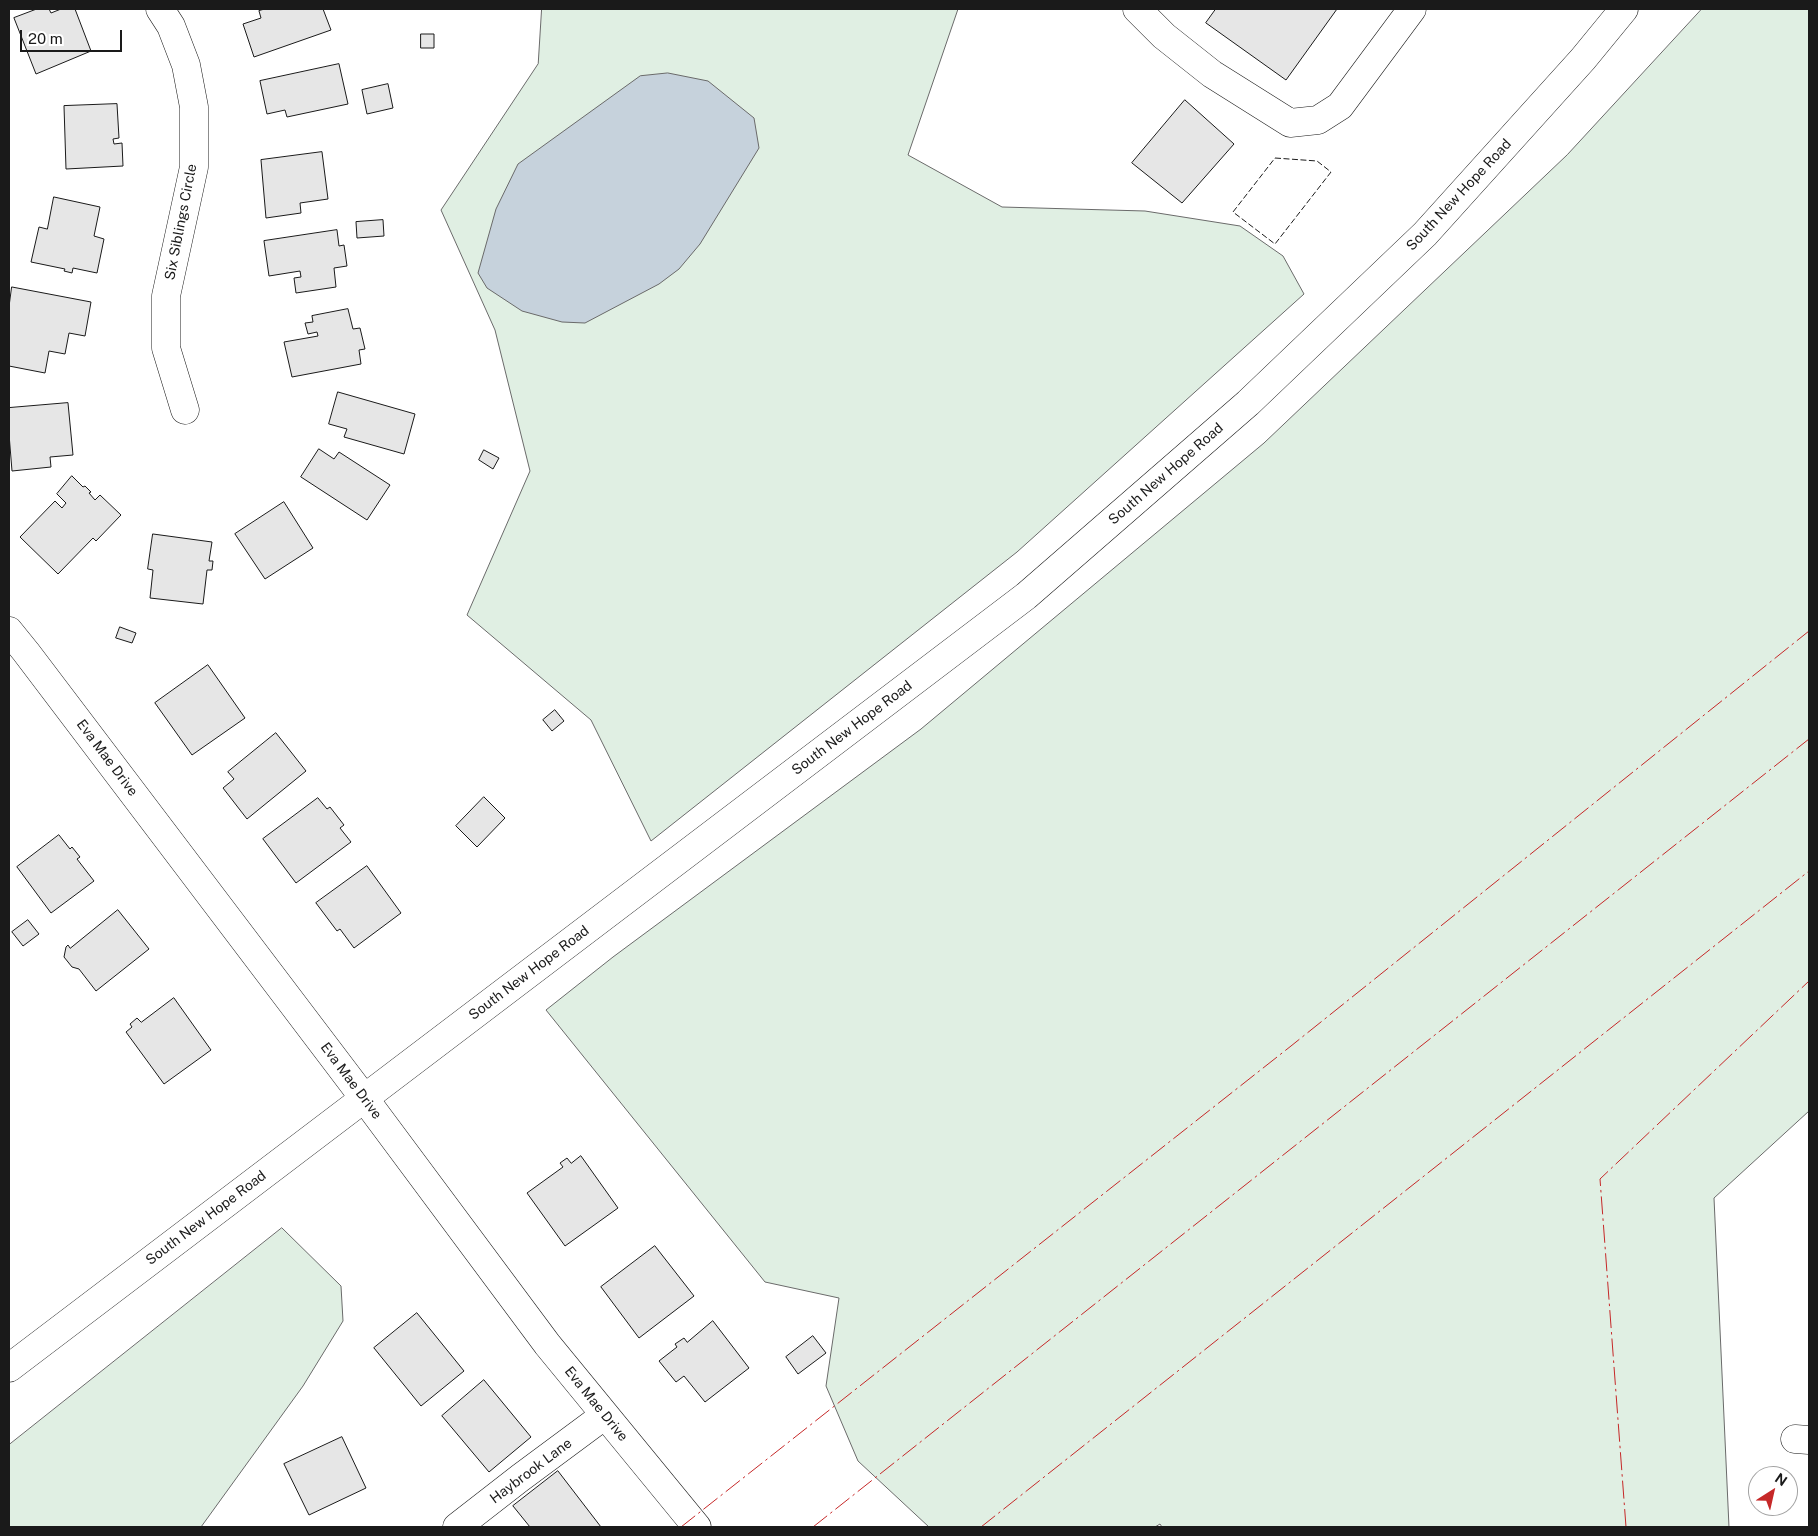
<!DOCTYPE html>
<html>
<head>
<meta charset="utf-8">
<style>
  body { margin:0 }
  #map { position:relative; width:1818px; height:1536px; overflow:hidden; background:#fff; font-family:"Public Sans",sans-serif }
  canvas { display:block }
  .frame { position:absolute; inset:0; border:10px solid #1a1a1a; pointer-events:none }
  .north { position:absolute; left:1748px; top:1466px; width:50px; height:50px; box-sizing:border-box; background:#fff; border:1px solid #a3a3a3; border-radius:50%; rotate:35deg; font-size:14px; font-weight:700; line-height:20px; text-align:center; color:#1a1a1a }
  .north::after { content:''; display:block; margin:auto; width:18px; height:22px; background:#c62828; clip-path:polygon(50% 0,100% 100%,50% 72%,0 100%) }
  .scale { position:absolute; left:20px; top:30px; width:102px; height:22px; box-sizing:border-box; border:2px solid #1a1a1a; border-top:0; padding-left:6px; font-size:15px; line-height:18px; white-space:nowrap; color:#1a1a1a; -webkit-text-stroke:4px #fff; paint-order:stroke }
</style>
</head>
<body>
<div id="map">
<canvas width="1818" height="1536"></canvas>
<div class="frame"></div>
<div class="north">N</div>
<div class="scale">20 m</div>
</div>
<script>
const context = document.querySelector('canvas').getContext('2d');
context.lineJoin = 'round';
function fillPath(path, color) { context.fillStyle = color; context.fill(path, 'evenodd'); }
function trace(path, color, width, dash) { context.strokeStyle = color; context.lineWidth = width; context.lineCap = dash ? 'butt' : 'round'; context.setLineDash(dash || []); context.stroke(path); }
function drawText(font, color, halo, rows, align = 'center') {
  context.font = font + ' "Public Sans",sans-serif'; context.lineWidth = 4; context.setLineDash([]); context.textBaseline = 'middle'; context.strokeStyle = halo; context.fillStyle = color; for (const [text, x, y, turn = 0] of rows) {
    context.save(); context.translate(x, y); context.rotate((+turn || 0) * Math.PI / 180); context.textAlign = isNaN(turn) ? turn : align; if (halo) context.strokeText(text, 0, 0); context.fillText(text, 0, 0); context.restore();
  }
}
const green = new Path2D(`
  M542,9H958L908,155L1002,207L1145,211L1240,226L1283,256L1304,294L1017,552L651,841L591,720L467,615L530,471L495,330L441,210L538,64Z
  M1702,9H1809V1111L1714,1198L1729,1527H1162L1160,1524L1155,1527H929L858,1461L826,1386L839,1298L765,1282L546,1010L613,957L921,729L1264,443L1567,155Z
  M282,1228L341,1286L343,1321L303,1386L201,1527H9V1445Z`);
fillPath(green, '#e0efe3');
trace(green, '#6a6a6a', 1);
const water = new Path2D(`
  M668,73L708,81L754,118L759,148L700,244L679,269L659,284L585,323L562,322L522,311L487,288L478,273L496,209L518,164L640,76Z`);
fillPath(water, '#c6d2dc');
trace(water, '#6a6a6a', 1);
const building = new Path2D(`
  M37,9H49L51,13L61,9H75L91,51L36,74L14,18Z
  M265,9H323L331,30L254,57L243,24L261,18L259,11Z
  M1216,9H1337L1286,80L1206,23Z
  M421,34H434V48H421Z
  M339,64L348,104L287,117L285,110L267,114L260,81Z
  M388,84L393,108L367,114L362,90Z
  M1185,100L1234,144L1182,203L1132,163Z
  M117,104L119,138L113,139L114,144L122,143L123,166L66,169L64,106Z
  M322,152L328,199L300,203L301,213L266,218L261,160Z
  M54,197L100,207L94,236L104,239L97,273L73,268L72,273L64,271L65,269L31,262L39,227L47,229Z
  M383,220L384,236L357,238L356,222Z
  M337,230L339,246L344,245L347,266L334,268L336,287L296,293L294,278L301,277L300,271L269,276L264,241Z
  M12,287L91,302L85,336L69,333L65,354L49,351L45,373L9,366V307Z
  M348,309L353,329L360,328L365,349L359,350L361,364L292,377L284,342L318,336L317,332L308,334L305,323L313,322L312,316Z
  M338,392L415,414L404,454L344,437L347,429L329,424Z
  M68,403L73,455L50,457L51,467L12,471L9,434V408Z
  M319,449L334,459L339,452L390,485L367,520L301,477Z
  M484,450L499,458L493,469L479,460Z
  M72,476L83,487L85,486L91,492L89,493L95,500L100,495L121,515L96,541L93,538L58,574L20,537L55,501L62,508L66,503L57,494Z
  M284,502L313,548L265,579L235,534Z
  M153,534L212,542L209,561H213L212,570H207L203,604L150,598L153,570L148,569Z
  M120,627L136,633L132,643L116,638Z
  M208,665L245,718L192,755L155,703Z
  M555,710L564,721L552,731L543,720Z
  M276,733L306,771L247,819L223,788L234,779L228,772Z
  M484,797L505,818L477,847L456,826Z
  M318,798L327,809L330,807L344,825L340,828L351,842L296,883L263,839Z
  M59,835L70,849L72,847L80,857L77,859L94,881L51,913L17,867Z
  M367,866L401,913L354,948L340,929L337,931L316,903Z
  M118,910L149,949L96,991L79,969L72,967L64,957L66,947L68,945L70,948Z
  M28,920L39,934L23,946L12,932Z
  M174,998L211,1050L164,1084L126,1032L132,1027L130,1024L137,1018L141,1022Z
  M581,1156L618,1208L565,1246L527,1193L563,1167L560,1163L567,1158L571,1163Z
  M655,1246L694,1296L639,1338L601,1287Z
  M417,1313L464,1371L421,1406L374,1348Z
  M713,1321L749,1368L705,1402L684,1376L676,1382L659,1361L677,1347L675,1344L684,1338L687,1342Z
  M813,1336L826,1353L798,1374L786,1357Z
  M484,1380L531,1437L489,1472L442,1416Z
  M342,1437L366,1488L309,1515L284,1464Z
  M558,1471L601,1527H530L513,1506Z`);
fillPath(building, '#e6e6e6');
trace(building, '#1a1a1a', 1);
const minor = new Path2D(`
  M160,9L171,26L186,65L194,107V167L166,296V348L185,410
  M1137,9L1164,36L1212,74L1290,123L1318,120L1340,106L1412,9
  M9,631L26,652L364,1098L547,1344L697,1527
  M1795,1439L1809,1440
  M457,1527L520,1478L605,1415`);
const major = new Path2D(`
  M9,1368L1026,596L1248,403L1425,234L1583,59L1624,9`);
trace(minor, '#1a1a1a', 29);
trace(major, '#1a1a1a', 29);
trace(minor, '#fff', 28);
trace(major, '#fff', 28);
trace(new Path2D(`
  M1275,158L1317,161L1331,172L1275,244L1233,212Z`), '#1a1a1a', 1, [6, 2.5]);
trace(new Path2D(`
  M681,1527L1291,1046L1809,631
  M813,1527L1809,739
  M981,1527L1809,871
  M1626,1527L1600,1179L1809,981`), '#c62828', 1, [18, 4, 2.5, 4]);
drawText('14px', '#1a1a1a', '#fff', [
  ["South New Hope Road",1459,195,-47],
  ["Six Siblings Circle",181,222,-79],
  ["South New Hope Road",1166,474,-41],
  ["South New Hope Road",852,728,-37],
  ["Eva Mae Drive",107,758,53],
  ["South New Hope Road",529,973,-37],
  ["Eva Mae Drive",351,1081,53],
  ["South New Hope Road",206,1218,-37],
  ["Eva Mae Drive",596,1404,51],
  ["Haybrook Lane",531,1471,-37]
]);
</script>
</body>
</html>
